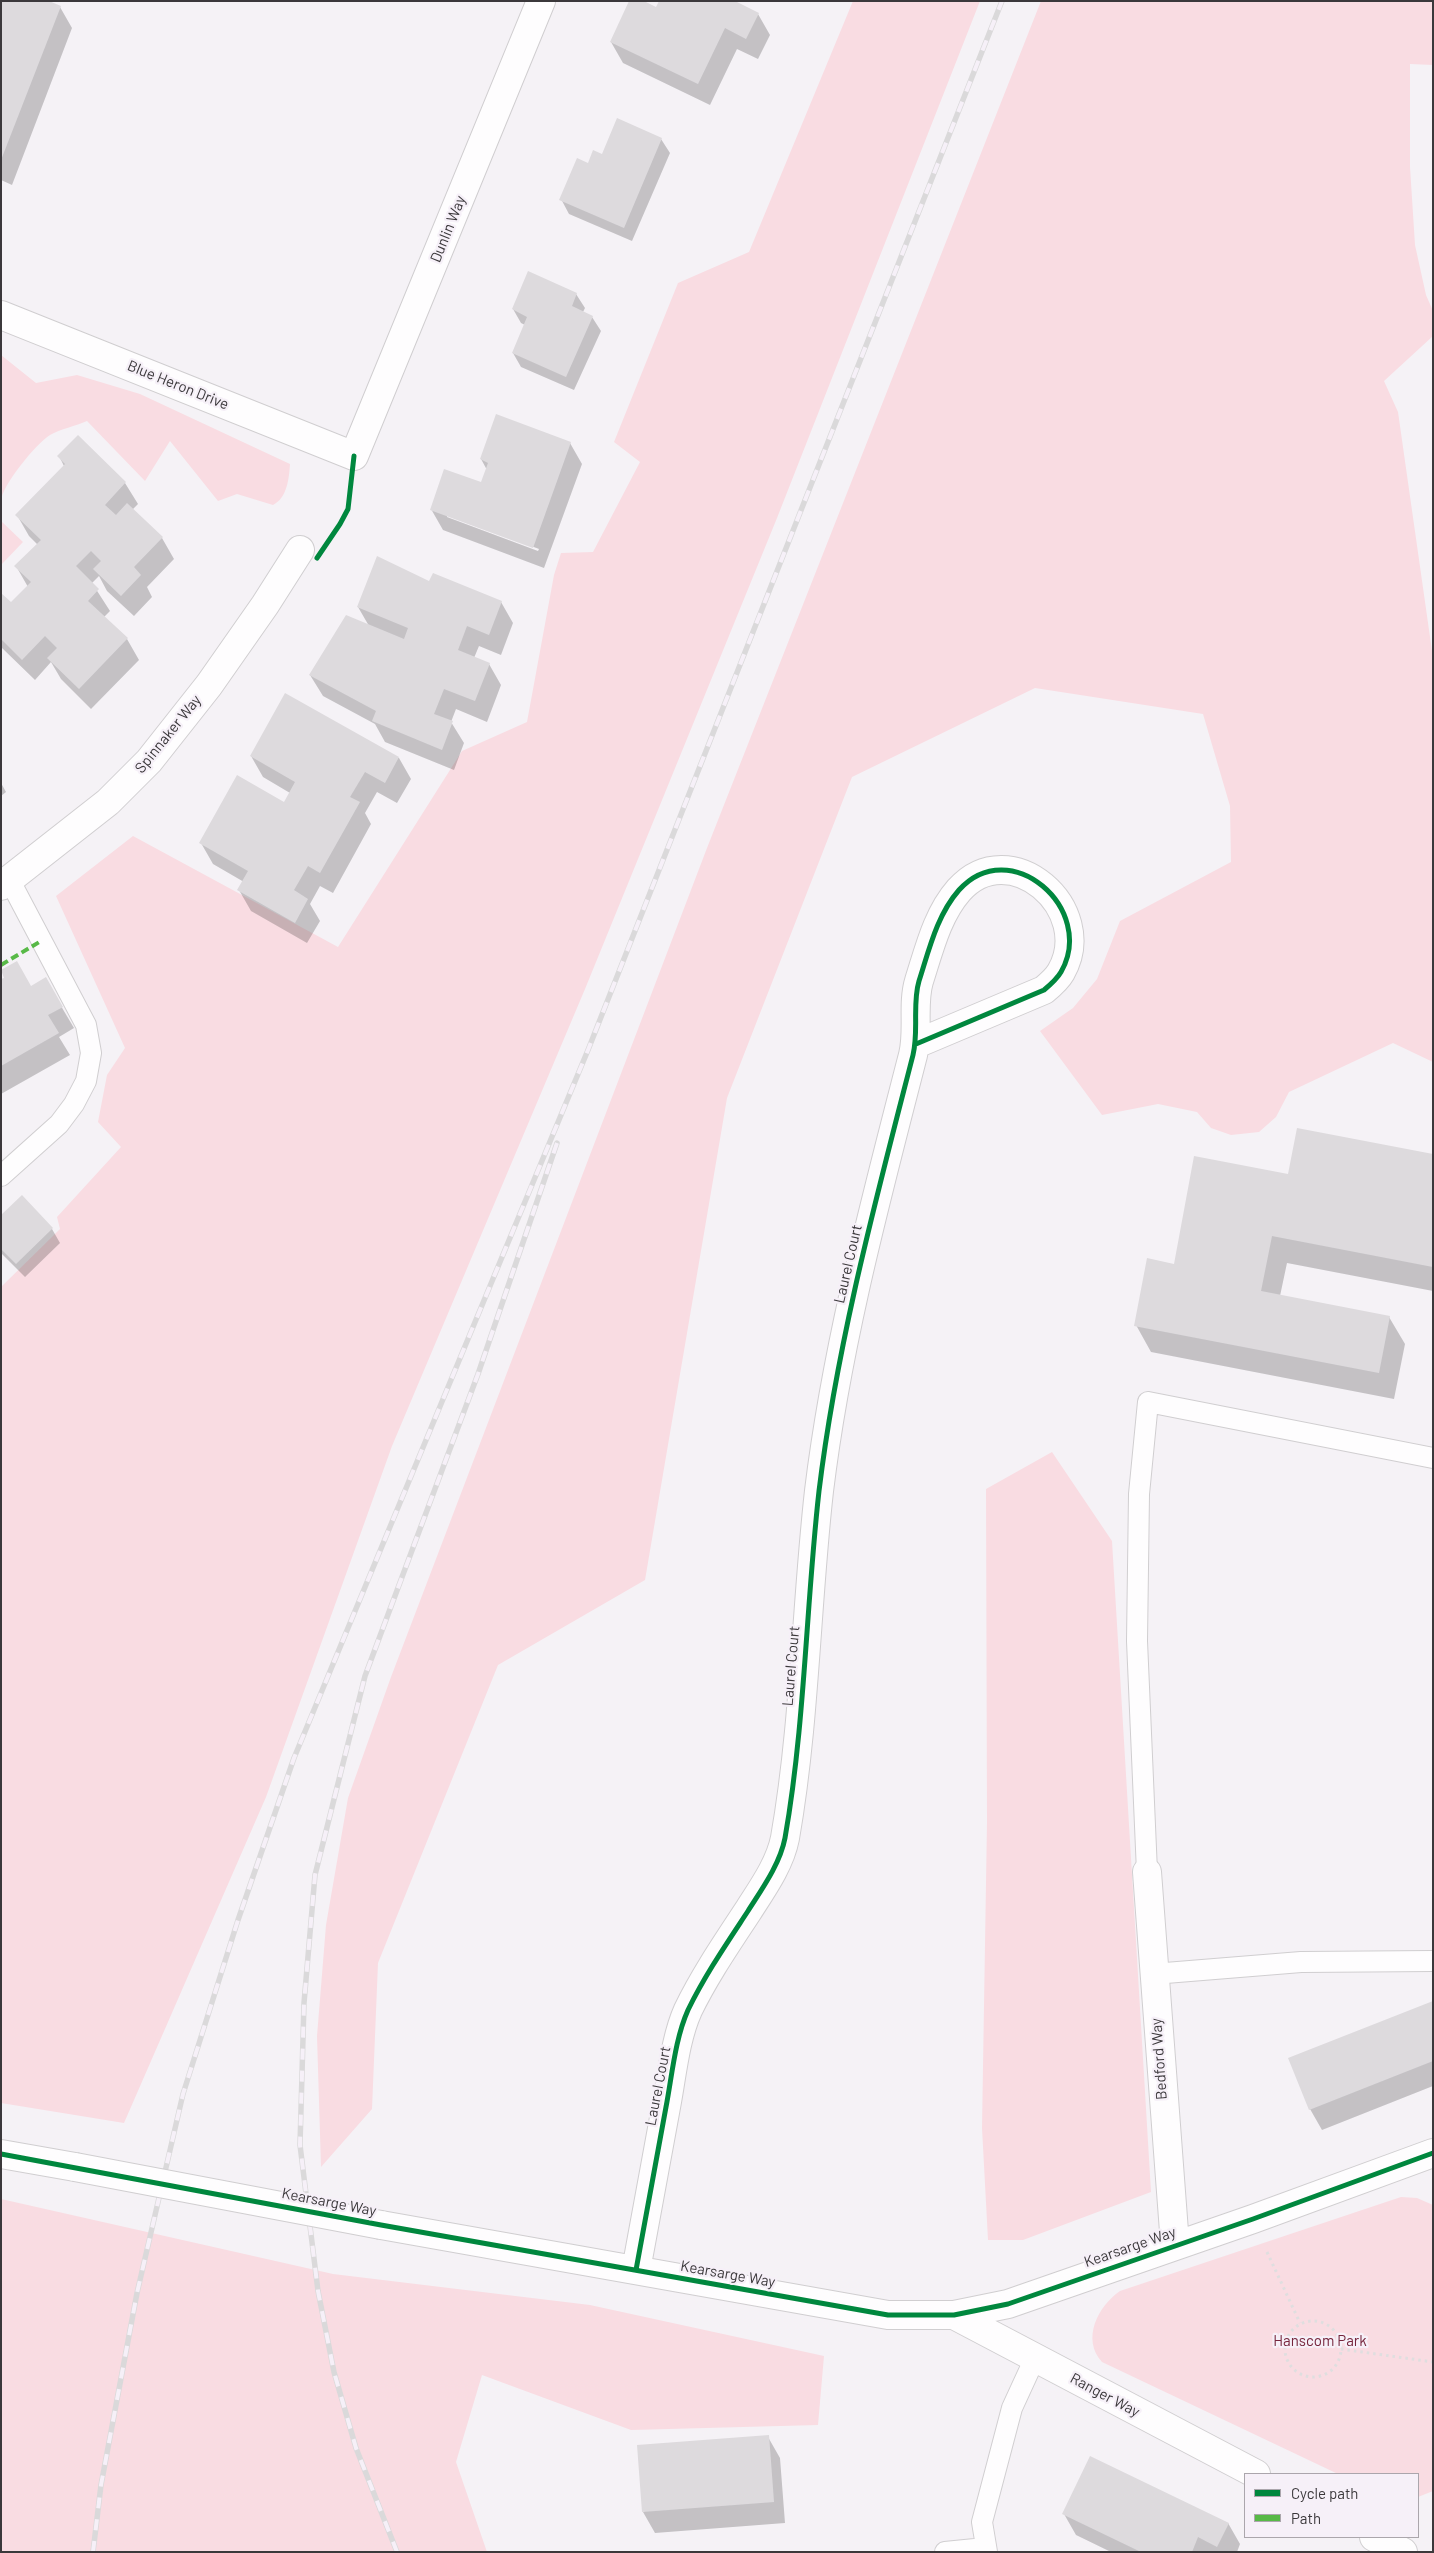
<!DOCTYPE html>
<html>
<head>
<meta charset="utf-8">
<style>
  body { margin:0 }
  #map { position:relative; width:1434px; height:2553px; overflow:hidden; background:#f5f2f6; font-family:Barlow,sans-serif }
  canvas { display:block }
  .frame { position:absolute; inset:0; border:2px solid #3b383b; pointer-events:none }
  .legend { position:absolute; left:1244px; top:2473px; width:175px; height:65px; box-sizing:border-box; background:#f6f0f8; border:1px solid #aba6ac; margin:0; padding:6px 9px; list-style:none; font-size:15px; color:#3b383b }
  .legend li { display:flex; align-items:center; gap:10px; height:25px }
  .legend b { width:25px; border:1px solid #aba6ac }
</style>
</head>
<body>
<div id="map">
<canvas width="1434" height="2553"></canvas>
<div class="frame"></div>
<ul class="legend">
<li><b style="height:6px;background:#00873e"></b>Cycle path</li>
<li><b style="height:6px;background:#58b947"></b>Path</li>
</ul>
</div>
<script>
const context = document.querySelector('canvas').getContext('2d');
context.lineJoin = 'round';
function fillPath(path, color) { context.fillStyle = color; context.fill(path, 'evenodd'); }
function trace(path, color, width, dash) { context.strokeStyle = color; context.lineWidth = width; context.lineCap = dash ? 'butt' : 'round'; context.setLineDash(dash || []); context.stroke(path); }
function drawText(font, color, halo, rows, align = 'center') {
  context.font = font + ' Barlow,sans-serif'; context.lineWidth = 4.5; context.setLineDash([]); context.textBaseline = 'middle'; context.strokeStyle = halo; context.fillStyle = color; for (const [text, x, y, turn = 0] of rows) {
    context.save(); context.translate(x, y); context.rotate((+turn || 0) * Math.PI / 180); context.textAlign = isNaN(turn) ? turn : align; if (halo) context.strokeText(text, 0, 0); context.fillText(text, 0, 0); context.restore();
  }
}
fillPath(new Path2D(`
  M853,1H980L777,518L585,989L392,1446L266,1797L124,2123L1,2103V1287L60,1229L57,1217L121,1147L98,1122L107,1075L125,1048L56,896L133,836L338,947L462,751L527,722L554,575L561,553L593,552L640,462L614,442L678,283L749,252Z
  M1041,1H1433V65L1410,64V167L1415,245L1426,295L1433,311V336L1384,381L1398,412L1433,658V1062L1393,1043L1289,1092L1276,1117L1259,1132L1231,1135L1211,1128L1197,1112L1158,1104L1102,1115L1040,1031L1073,1008L1097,979L1120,921L1231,862L1230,806L1203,714L1035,688L852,777L727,1098L645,1580L498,1665L378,1963L372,2109L321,2167L317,2036L326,1925L348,1798L391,1677L707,848Z
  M1,355L36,383L77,375L140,394L290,464C289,479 287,498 273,505L237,494L218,501L170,441L145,481L87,421C76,426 60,429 50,435C36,444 2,485 1,501Z
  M1,521L23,542L1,565Z
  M1052,1452L1112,1541L1151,2192L1023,2240H988L982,2128L987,1822L986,1489Z
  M1401,2197L1417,2198L1433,2205V2491L1418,2497V2474H1338L1102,2362C1081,2339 1098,2306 1120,2291Z
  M1,2199L333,2274L590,2305L824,2356L818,2425L631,2430L482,2375L456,2462L487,2552H1Z`), '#f9dce2');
fillPath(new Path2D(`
  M1,1L60,7L72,28L12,185L1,180Z
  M657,9L758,14L770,35L758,59L737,49L710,105L623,63L611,42Z
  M661,139L670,153L632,241L569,214L561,199L589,165L602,155Z
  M576,294L585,308L583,312L592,317L601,331L574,390L521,367L513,353L525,325L521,323L513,309Z
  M78,436L125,483L138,504L132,510L162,538L174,559L147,587L152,597L134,616L107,591L99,576L92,583L110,611L104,617L127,639L139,660L91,709L61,679L51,662L35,680L1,647V595L11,604L28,587L16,566L38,545L29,536L17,515L64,466L59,456Z
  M570,443L582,464L544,568L443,530L431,509L482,484L487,470L481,459ZM447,514L539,549L538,551L447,517Z
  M430,583L501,602L513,623L501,655L479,646L474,658L489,664L501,685L487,722L456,709L451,722L464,743L454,770L385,742L375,724L323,696L310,675L369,626L358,607Z
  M251,756L399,758L411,779L397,803L377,792L365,813L371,824L333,893L320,886L310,904L320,921L307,943L251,911L239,890L244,882L213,864L201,843L284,803L290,793L263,777Z
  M1,783L6,792L1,796Z
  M6,978L31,988L45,979L74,1028L59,1037L70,1055L1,1094V981Z
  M1433,1156V1291L1287,1263L1280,1296L1389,1317L1405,1344L1394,1399L1151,1352L1136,1325L1175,1265L1289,1176Z
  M22,1197L52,1229L60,1243L25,1277L1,1253V1217Z
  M1433,2002V2086L1322,2130L1310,2109Z
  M768,2437L780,2458L785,2523L655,2533L643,2512Z
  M1064,2514L1228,2523L1240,2544L1237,2552H1111L1076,2535Z`), '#0003');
fillPath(new Path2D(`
  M1,1H49L61,6L1,160Z
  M629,1H644L656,7L659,1H735L759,13L746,39L725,28L698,84L610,42Z
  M617,118L662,138L624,228L559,200L577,158L588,163L593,150L602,154Z
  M528,271L577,293L572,306L593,316L566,377L512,353L527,317L512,309Z
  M496,414L571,442L533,548L430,510L444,469L481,482L488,463L480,459Z
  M78,435L126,482L105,505L116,515L127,503L163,537L134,567L141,575L121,596L93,569L101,561L91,551L76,566L99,589L88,601L128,638L79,689L47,658L57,648L45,636L22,660L1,639V593L11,602L31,582L14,566L41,540L15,515L65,464L57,456Z
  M377,556L429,581L433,573L502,601L489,635L467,626L458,650L490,663L475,701L444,689L434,714L453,721L442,750L372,721L376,711L309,675L346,615L404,639L408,628L357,607Z
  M285,693L399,757L385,783L365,772L350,797L360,802L320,873L308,866L294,890L308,899L295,923L237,890L248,871L199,843L237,775L284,802L295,782L250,756Z
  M17,961L31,986L46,977L63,1007L48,1015L59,1033L1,1066V979L4,978L1,970Z
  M1297,1128L1433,1154V1267L1272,1236L1261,1291L1390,1316L1379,1373L1134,1326L1147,1258L1174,1264L1194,1156L1288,1174Z
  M22,1195L53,1228L16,1264L1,1249V1215Z
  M1433,2001V2061L1309,2110L1288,2058Z
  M769,2435L774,2502L642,2512L637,2445Z
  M1090,2456L1229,2523L1217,2547L1198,2537L1192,2552H1141L1062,2514Z`), '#dddadd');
const service = new Path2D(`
  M1,1176L59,1124L74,1104L86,1081L91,1053L86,1025L10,881
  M1147,1872L1137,1641L1139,1494L1148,1402L1433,1458
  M1153,1974L1301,1962L1433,1961
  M945,2552L985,2548
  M987,2552L982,2522L1012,2408L1035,2358`);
const minor = new Path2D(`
  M1,315L354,456L541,1
  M1,886L108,802L149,761L209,685L265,605L300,550
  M1147,1872L1175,2245
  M1,2154L75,2167
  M381,2225L888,2315H954L1008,2304L1253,2219L1433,2153
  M636,2270C646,2216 656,2161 666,2107C672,2076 675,2039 688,2010C705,1975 727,1943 748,1911C762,1889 780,1864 785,1838C805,1724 806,1606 819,1491C837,1343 876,1199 913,1055C919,1031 912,1004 919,981C929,950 937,915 959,890C1010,833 1097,909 1061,972C1057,979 1050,985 1044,990L916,1044
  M954,2315L1256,2474
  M1374,2537L1403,2552`);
trace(service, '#d0ced0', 22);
trace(minor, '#d0ced0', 30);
trace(new Path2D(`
  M1267,2252L1300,2323
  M1285 2349a28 28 0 1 1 56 0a28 28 0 1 1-56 0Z
  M1341,2349L1433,2362`), '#dfdedf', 3, [2.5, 4]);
trace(service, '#fefdfe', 20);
trace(minor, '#fefdfe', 28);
const rail = new Path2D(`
  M93,2552L101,2485L137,2293L183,2094L238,1920L294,1758L588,1050L1002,1
  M397,2552L356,2448L334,2372L318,2291L300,2145L304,2003L315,1875L365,1676L478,1374L557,1143`);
trace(rail, '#dad9da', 5.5);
trace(rail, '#f6f0f8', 4, [11]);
const minorBridge = new Path2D(`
  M75,2167L381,2225`);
trace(minorBridge, '#d0ced0', 30, []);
trace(minorBridge, '#fefdfe', 28);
trace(new Path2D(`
  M1,965L41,941`), '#58b947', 4, [8, 4]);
trace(new Path2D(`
  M317,558L340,524L348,509L354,456
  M1,2154L381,2225L888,2315H954L1008,2304L1253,2219L1433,2153
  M636,2270C646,2216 656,2161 666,2107C672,2076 675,2039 688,2010C705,1975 727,1943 748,1911C762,1889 780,1864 785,1838C805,1724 806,1606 819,1491C837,1343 876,1199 913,1055C919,1031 912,1004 919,981C929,950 937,915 959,890C1010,833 1097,909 1061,972C1057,979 1050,985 1044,990L916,1044`), '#00873e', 5);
drawText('15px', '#3b383b', '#f6f0f8', [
  ["Dunlin Way",448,229,-68],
  ["Blue Heron Drive",178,385,22],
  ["Spinnaker Way",168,734,-51],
  ["Laurel Court",848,1264,-77],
  ["Laurel Court",791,1666,-85],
  ["Bedford Way",1159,2059,-94],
  ["Laurel Court",658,2086,-79],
  ["Kearsarge Way",329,2202,11],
  ["Kearsarge Way",1130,2247,-19],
  ["Kearsarge Way",728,2274,10],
  ["Ranger Way",1105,2395,28]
]);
drawText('15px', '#76253c', '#f6f0f8', [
  ["Hanscom Park",1320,2341]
]);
</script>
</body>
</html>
